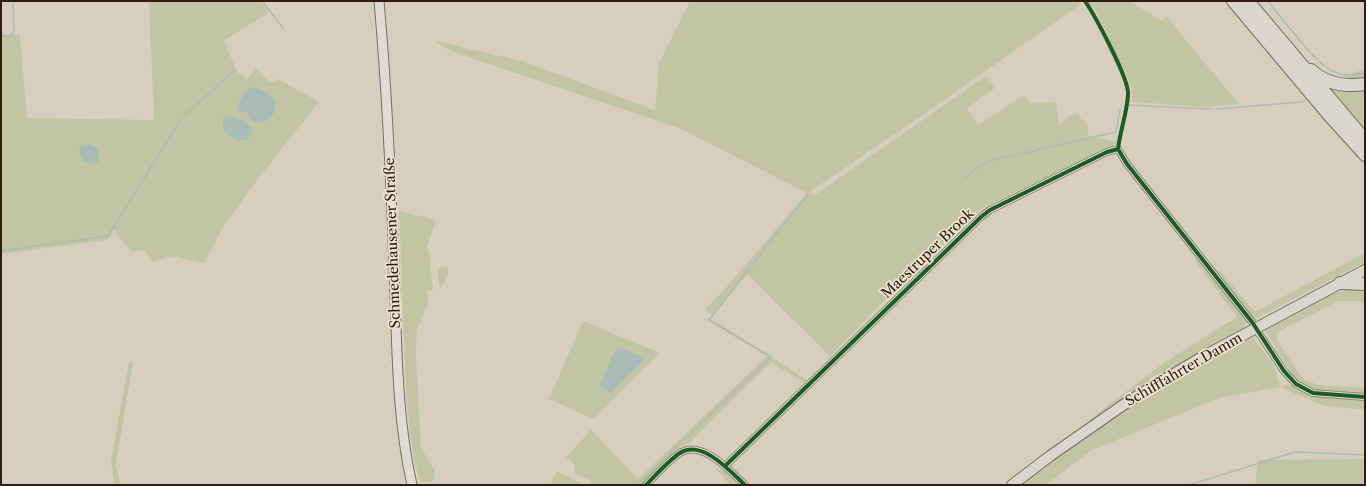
<!DOCTYPE html>
<html>
<head>
<meta charset="utf-8">
<style>
  body { margin:0 }
  #map { position:relative; width:1366px; height:486px; overflow:hidden; background:#d8cebe; font-family:"Libre Caslon Text",serif }
  canvas { display:block }
  .frame { position:absolute; inset:0; border:2px solid #301b12; pointer-events:none }
</style>
</head>
<body>
<div id="map">
<canvas width="1366" height="486"></canvas>
<div class="frame"></div>
</div>
<script>
const context = document.querySelector('canvas').getContext('2d');
context.lineJoin = 'round';
function fillPath(path, color) { context.fillStyle = color; context.fill(path, 'evenodd'); }
function trace(path, color, width, dash) { context.strokeStyle = color; context.lineWidth = width; context.lineCap = dash ? 'butt' : 'round'; context.setLineDash(dash || []); context.stroke(path); }
function drawText(font, color, halo, rows, align = 'center') {
  context.font = font + ' "Libre Caslon Text",serif'; context.lineWidth = 3.5; context.setLineDash([]); context.textBaseline = 'middle'; context.strokeStyle = halo; context.fillStyle = color; for (const [text, x, y, turn = 0] of rows) {
    context.save(); context.translate(x, y); context.rotate((+turn || 0) * Math.PI / 180); context.textAlign = isNaN(turn) ? turn : align; if (halo) context.strokeText(text, 0, 0); context.fillText(text, 0, 0); context.restore();
  }
}
fillPath(new Path2D(`
  M149,1H260L269,13L224,40L237,72L247,79L256,69L271,83L278,79L319,102L260,176L225,224L204,263L171,256L152,262L145,250L131,252L114,230L107,240L1,254V34L20,35L27,118L154,120Z
  M690,1H1075L1081,4L934,107L808,193L815,195L986,76L996,87L967,108L978,125L1024,95L1030,104L1050,102L1056,103L1059,125L1069,116L1078,113L1081,119L1086,122L1089,136L1117,142L1113,147L982,209L903,282L830,356L747,274L713,316L705,309L724,290L807,193L681,129L465,56L447,49L433,40L525,62L655,110L659,63Z
  M1088,1H1129L1162,21L1166,16L1239,104L1205,107L1132,102V90L1128,78L1097,13Z
  M1365,69V80L1342,82L1343,76Z
  M1320,79L1365,87V130Z
  M399,211L436,220L427,247L429,251L433,290L427,291L428,304L417,329L416,354L421,448L435,471V478L431,482L425,483L419,480C407,434 406,386 404,339C402,296 401,254 399,211Z
  M1365,253V262L1243,325L1274,365L1280,387L1290,385L1314,396L1365,401V410L1325,406L1280,387L1219,398L1092,450L1045,485H1021L1056,457L1095,432L1090,419L1165,362L1237,317L1193,258L1221,272L1255,312Z
  M442,266L448,268V274L441,288L439,287L438,270Z
  M1352,288H1365V304L1357,301H1338L1277,332V341L1304,380L1319,385L1365,388V395L1314,390L1297,381L1286,365L1265,330L1333,294Z
  M583,321L660,353L593,419L549,399Z
  M715,321L769,355L808,381L805,383L771,362L690,442L681,447L641,485H589L591,481L574,473L575,465L566,457L591,430L638,479L767,356L712,323Z
  M129,361L133,362L116,464L120,485H114L111,461Z
  M1365,459V485H1255L1258,460Z
  M717,470H723L749,485H730Z
  M557,471L584,485H550Z`), '#c2c5a4');
fillPath(new Path2D(`
  M251,87C261,88 268,92 275,99C278,116 266,127 250,120L248,113L239,111L237,108C240,99 244,92 251,87Z
  M229,116C240,119 249,121 253,132L248,139L239,141C228,135 220,132 223,118Z
  M90,144L98,149L99,161L92,165L83,161L79,151L81,146Z
  M618,348H621L643,357L644,360L611,392L600,387V385L613,355Z`), '#a9bdb6');
trace(new Path2D(`
  M262,1L283,28
  M1268,1C1277,13 1287,25 1297,37C1316,60 1332,82 1365,73
  M1,36H10L14,32L13,1
  M1129,105L1211,109
  M1216,109L1302,102L1305,100
  M183,117L235,69
  M1036,150L1116,132L1120,110
  M964,179C969,175 974,171 979,167C996,157 1016,155 1034,151
  M1,251L108,236L180,121
  M683,441L771,357L709,320L808,194
  M637,485L679,445
  M1189,485L1295,452L1365,455`), '#a9bdb6', 1.5);
const minor = new Path2D(`
  M1258,332L1284,371L1296,384L1313,393L1365,397
  M725,466L981,217L990,210L1107,152L1118,149L1127,164L1252,322
  M646,485C655,476 669,460 680,453C702,439 730,471 745,485`);
const secondary = new Path2D(`
  M379,1C387,90 391,178 394,268C397,340 396,414 412,485`);
const primary = new Path2D(`
  M1012,485L1050,456L1129,401L1202,357L1365,270`);
const motorway = new Path2D(`
  M1233,1L1328,114L1365,155
  M1248,1L1365,140
  M1311,70C1326,84 1345,87 1365,84
  M1340,283L1365,284`);
trace(minor, '#8e857b', 8);
trace(secondary, '#766e65', 11);
trace(primary, '#766e65', 12);
trace(motorway, '#766e65', 14);
trace(minor, '#e0dcd4', 6);
trace(secondary, '#e0dcd4', 9);
trace(primary, '#dbd6cd', 10);
trace(motorway, '#dbd6cd', 12);
trace(new Path2D(`
  M1085,1C1095,16 1130,80 1128,95C1127,113 1120,131 1118,149L1127,164L1252,322L1284,371L1296,384L1313,393L1365,397
  M725,466L981,217L990,210L1107,152L1118,149
  M646,485C655,476 669,460 680,453C702,439 730,471 745,485`), '#1b5e20', 4);
drawText('14px', '#301b12', '#ece2ce', [
  ["Schmedehausener Straße",393,243,-92],
  ["Maestruper Brook",928,254,-44],
  ["Schifffahrter Damm",1184,370,-30]
]);
</script>
</body>
</html>
